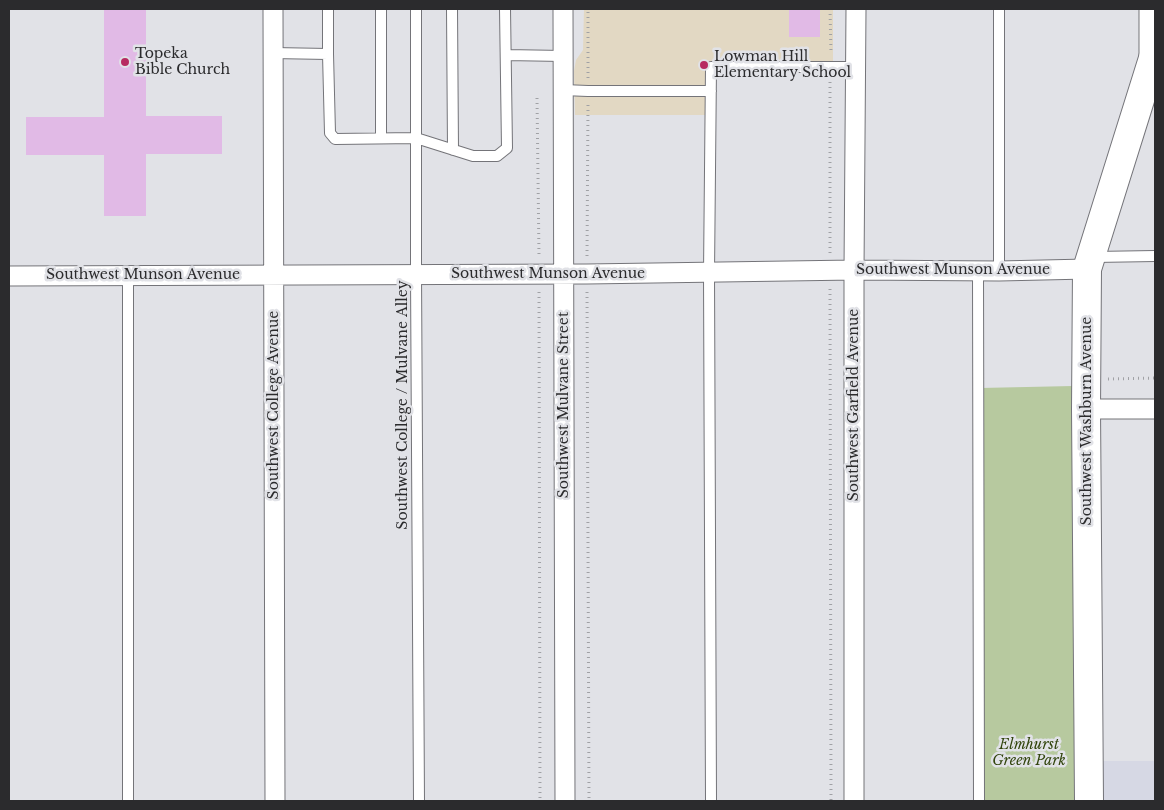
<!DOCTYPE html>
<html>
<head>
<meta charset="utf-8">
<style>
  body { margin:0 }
  #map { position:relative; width:1164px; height:810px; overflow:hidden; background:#e1e2e7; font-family:"Libre Baskerville",serif }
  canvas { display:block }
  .frame { position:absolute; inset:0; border:10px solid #2b2b2d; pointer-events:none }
</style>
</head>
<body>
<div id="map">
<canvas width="1164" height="810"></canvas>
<div class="frame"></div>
</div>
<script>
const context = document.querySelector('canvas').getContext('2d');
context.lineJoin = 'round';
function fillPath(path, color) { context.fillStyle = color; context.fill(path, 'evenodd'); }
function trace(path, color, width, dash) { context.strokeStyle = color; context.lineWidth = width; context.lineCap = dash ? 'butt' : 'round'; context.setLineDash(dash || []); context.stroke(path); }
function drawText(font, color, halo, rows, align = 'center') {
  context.font = font + ' "Libre Baskerville",serif'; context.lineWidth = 5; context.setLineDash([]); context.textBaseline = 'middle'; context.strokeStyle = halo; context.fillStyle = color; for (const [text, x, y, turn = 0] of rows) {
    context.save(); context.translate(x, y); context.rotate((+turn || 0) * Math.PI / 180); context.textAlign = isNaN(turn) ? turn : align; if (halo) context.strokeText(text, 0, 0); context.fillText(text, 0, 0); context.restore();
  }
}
fillPath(new Path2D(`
  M1098,761H1155V801H1099Z`), '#d6d8e4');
fillPath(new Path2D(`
  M584,9H833V72H714L716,115H575L574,71L576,60L583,50Z`), '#e2d8c3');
fillPath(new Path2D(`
  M1073,386L1077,801H982L980,388Z`), '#b7c99f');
fillPath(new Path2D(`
  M104,9H146V116H222V154H146V216H104V155H26V117H104Z
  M789,9H820V37H789Z`), '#e1bae6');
const lane = new Path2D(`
  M381,9V138
  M416,9V274L419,801
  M452,9L453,150
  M273,53L328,54L330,133L335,139L416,138L473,156H497L507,148L505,9
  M328,54V9
  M506,55L563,56
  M563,90L588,91H711
  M1094,257L1155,256
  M978,271L979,801
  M999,271V9
  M128,275V801
  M711,801L709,273L711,67H856`);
const street = new Path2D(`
  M273,9L275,801
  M563,9L565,801
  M1149,9V65
  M9,276L587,274L854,270L999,271L1087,269
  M1086,409H1155
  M854,801V270L856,9`);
const secondary = new Path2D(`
  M1089,801L1086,409L1087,269L1155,52`);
trace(lane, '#747479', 12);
trace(street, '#747479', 21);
trace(secondary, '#747479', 30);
trace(new Path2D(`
  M830,9L831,53
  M588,78V9
  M537,98L539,256
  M830,253V79
  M587,256L588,104
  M830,289L831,801
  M539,292L540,801
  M587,292L589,801
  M1108,379L1155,378`), '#a0a1a5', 3, [1, 4]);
trace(lane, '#fff', 10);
trace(street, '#fff', 19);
trace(secondary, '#fff', 28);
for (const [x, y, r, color] of [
  [125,62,5,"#b72a61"],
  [704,65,5,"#b72a61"]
]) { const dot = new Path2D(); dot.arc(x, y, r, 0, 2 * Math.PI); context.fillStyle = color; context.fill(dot); trace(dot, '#e1e2e7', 2); }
drawText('14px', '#2b2b2d', '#e1e2e7', [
  ["Topeka",135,54],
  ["Bible Church",135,70],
  ["Lowman Hill",714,57],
  ["Elementary School",714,73]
], 'left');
drawText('14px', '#2b2b2d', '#e1e2e7', [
  ["Southwest Munson Avenue",953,270],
  ["Southwest Munson Avenue",548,274],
  ["Southwest Munson Avenue",143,275],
  ["Southwest College Avenue",274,405,-90],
  ["Southwest College / Mulvane Alley",403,405,-90],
  ["Southwest Mulvane Street",564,405,-90],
  ["Southwest Garfield Avenue",854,405,-90],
  ["Southwest Washburn Avenue",1087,421,-90]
]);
drawText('italic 14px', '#31440c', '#e1e2e7', [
  ["Elmhurst",1029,745],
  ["Green Park",1029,761]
]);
</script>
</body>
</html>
